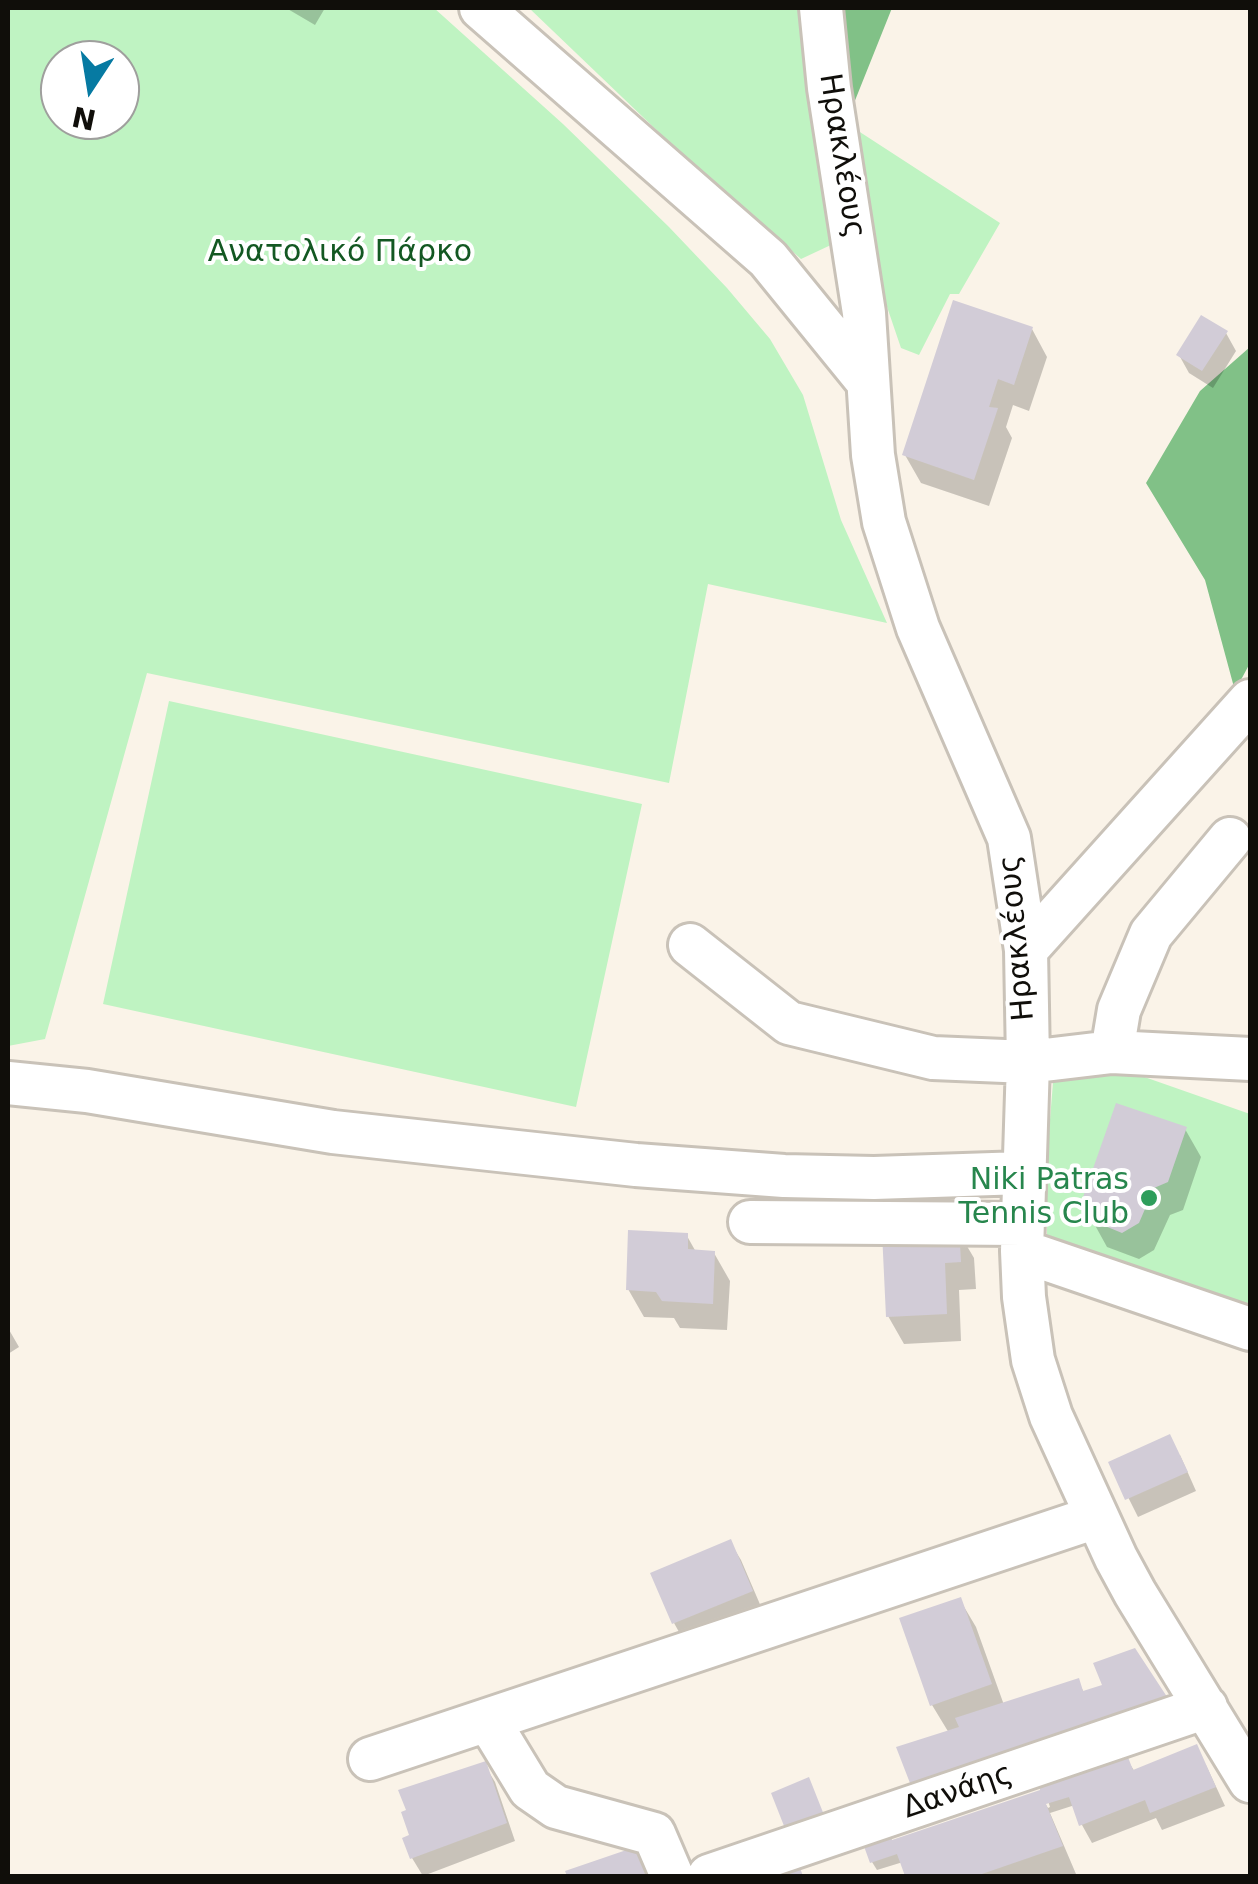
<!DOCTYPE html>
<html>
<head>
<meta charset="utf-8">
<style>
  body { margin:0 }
  #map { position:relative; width:1258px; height:1884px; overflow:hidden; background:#faf3e8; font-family:"DejaVu Sans",sans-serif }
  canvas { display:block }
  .frame { position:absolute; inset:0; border:10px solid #100e0a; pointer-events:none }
  .north { position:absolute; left:40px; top:40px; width:100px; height:100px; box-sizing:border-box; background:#fff; border:2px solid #9f9f9d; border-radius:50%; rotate:192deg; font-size:28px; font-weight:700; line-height:40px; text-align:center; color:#100e0a }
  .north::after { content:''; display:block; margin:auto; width:35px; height:45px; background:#067aa2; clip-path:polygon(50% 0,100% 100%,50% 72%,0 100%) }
</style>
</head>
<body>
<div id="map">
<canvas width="1258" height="1884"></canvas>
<div class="frame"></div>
<div class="north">N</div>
</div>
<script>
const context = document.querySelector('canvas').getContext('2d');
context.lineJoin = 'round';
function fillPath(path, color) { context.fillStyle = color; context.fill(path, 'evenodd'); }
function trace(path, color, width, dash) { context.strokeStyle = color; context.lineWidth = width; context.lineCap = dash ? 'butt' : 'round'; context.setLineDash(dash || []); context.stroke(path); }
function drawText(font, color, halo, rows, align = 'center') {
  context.font = font + ' "DejaVu Sans",sans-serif'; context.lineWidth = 8; context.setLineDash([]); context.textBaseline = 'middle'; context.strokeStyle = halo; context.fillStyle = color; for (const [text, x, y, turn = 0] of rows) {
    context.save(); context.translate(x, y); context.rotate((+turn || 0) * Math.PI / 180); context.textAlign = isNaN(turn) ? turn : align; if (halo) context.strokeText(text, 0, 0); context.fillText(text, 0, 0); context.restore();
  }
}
fillPath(new Path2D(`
  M8,8H434L563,124L669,227L727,288L770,339L803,395L841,520L887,623L708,584L669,783L147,673L45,1039L8,1046ZM120,60V120H60V60Z
  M529,8H799L805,79L833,244L801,259L669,142Z
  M846,123L1000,223L959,294H950L919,355L901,348L867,248Z
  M169,701L642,804L576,1107L103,1004Z
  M1056,1046L1250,1114V1314L1047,1240V1156Z`), '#bff3c2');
fillPath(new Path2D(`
  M836,8H892L846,123Z
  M1250,347V663L1235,691L1205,580L1146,483L1200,391Z`), '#81c187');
fillPath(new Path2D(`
  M286,8H325L315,25Z
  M1032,329L1047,357L1029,411L1013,405L1006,427L1012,438L989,506L921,483L905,455Z
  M1226,333L1236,351L1213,388L1189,373L1179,355Z
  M1185,1129L1201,1157L1183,1210L1170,1215L1154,1250L1139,1259L1107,1247L1091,1218Z
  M958,1231L974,1258L976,1289L959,1290L961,1341L904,1344L888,1316Z
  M687,1236L696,1252L714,1253L730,1281L727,1330L680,1328L674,1318L644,1317L628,1289Z
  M8,1328L19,1347L8,1354Z
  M1180,1455L1196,1491L1138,1517L1111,1463Z
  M730,1542L741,1560L762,1609L684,1641L674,1623Z
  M960,1600L976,1627L1004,1705L1077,1681L1135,1772L1206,1765L1225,1806L1162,1830L1156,1818L1092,1843L1082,1825L1075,1805L1050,1813L1076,1874L1068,1876H908L903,1862L877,1870L872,1862L888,1832L893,1842L1039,1793L1048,1808L1050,1807L1040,1776L949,1733L932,1705Z
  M484,1764L495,1782L515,1841L423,1876L412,1858L413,1836Z`), '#0003');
fillPath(new Path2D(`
  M953,300L1033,327L1014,385L998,379L989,407L998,408L974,480L902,455Z
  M1201,315L1228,331L1202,371L1176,355Z
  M1116,1103L1187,1127L1168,1182L1154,1188L1139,1223L1122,1233L1088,1219L1082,1200Z
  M959,1228L961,1262L945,1263L947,1314L886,1317L882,1232Z
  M628,1230L688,1233V1249L715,1251L713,1304L662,1301L656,1292L626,1290Z
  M1170,1434L1188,1472L1125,1500L1108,1462Z
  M731,1539L753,1591L672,1624L650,1573Z
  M961,1597L992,1684L930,1706L899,1618Z
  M1135,1648L1175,1709L915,1796L896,1747L959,1727L955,1718L1079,1678L1083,1691L1102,1685L1093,1663Z
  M1197,1744L1216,1787L1150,1813L1145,1800L1079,1826L1069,1797L1046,1804L1063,1846L976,1876H905L897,1854L870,1863L861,1838L889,1829L892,1840L1040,1790L1038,1776L1124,1747L1133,1770Z
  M486,1761L507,1823L410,1859L402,1838L409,1835L401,1812L406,1810L398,1790Z
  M809,1777L826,1820L788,1836L771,1793Z
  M644,1844L652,1876H567L565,1871Z
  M797,1860L803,1876H756Z`), '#d2ccd7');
const minor = new Path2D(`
  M481,8L768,259L868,382
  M821,8L829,88L864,313L873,455L884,522L918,628L1009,838L1026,950L1028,1062L1022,1251L1024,1297L1033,1360L1051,1416L1116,1558L1135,1593L1250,1781
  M690,945L789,1023L933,1058L1028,1062L1112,1052L1250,1059
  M1026,950L1250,701
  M1112,1052L1119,1010L1151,934L1230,839
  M8,1083L87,1091L333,1132L636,1165L784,1176L874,1178L1023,1173
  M750,1222L1022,1224
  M1022,1251L1250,1329
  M488,1720L530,1789L556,1807L654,1834L672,1876
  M370,1759L1096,1517
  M709,1876L1206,1707`);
trace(minor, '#c9c2b8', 48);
trace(minor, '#fff', 42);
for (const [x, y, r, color] of [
  [1149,1198,10,"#2e9e5b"]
]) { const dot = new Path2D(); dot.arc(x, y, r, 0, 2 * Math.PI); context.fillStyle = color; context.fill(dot); trace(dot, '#fff', 4); }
drawText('30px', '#100e0a', '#fff', [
  ["Ηρακλέους",841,156,81],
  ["Ηρακλέους",1018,938,-95],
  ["Δανάης",958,1792,-19]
]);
drawText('30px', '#135822', '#fff', [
  ["Ανατολικό Πάρκο",340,253]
]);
drawText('30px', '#27864d', '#fff', [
  ["Niki Patras",1129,1181],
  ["Tennis Club",1129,1215]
], 'right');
</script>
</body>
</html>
